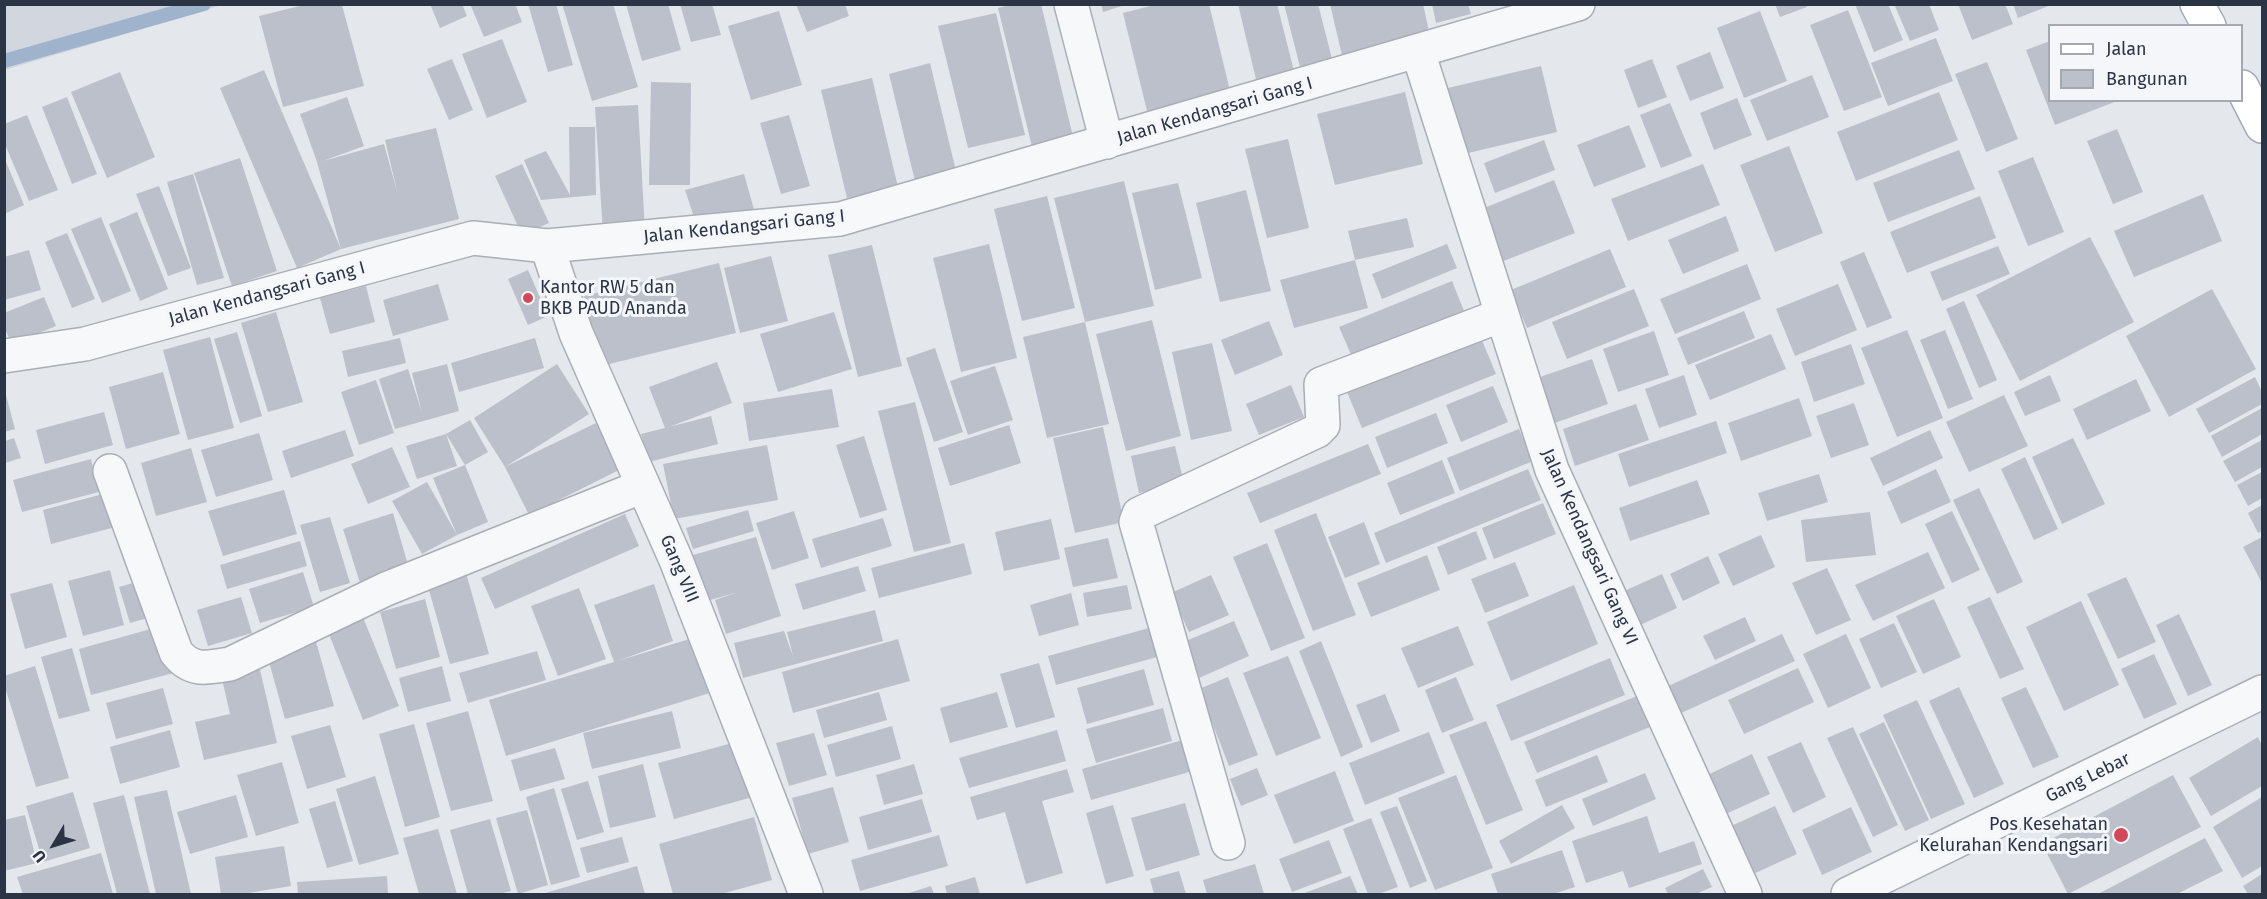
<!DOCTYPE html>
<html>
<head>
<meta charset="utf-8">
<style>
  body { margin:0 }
  #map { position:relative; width:2267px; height:899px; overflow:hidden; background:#e4e7ec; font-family:"Fira Sans",sans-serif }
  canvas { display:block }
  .frame { position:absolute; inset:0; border:6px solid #2b3445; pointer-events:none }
  .legend { position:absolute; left:2048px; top:24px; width:195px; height:78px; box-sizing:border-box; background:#f4f6f9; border:2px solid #a4a8b1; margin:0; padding:8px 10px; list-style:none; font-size:18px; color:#2b3445 }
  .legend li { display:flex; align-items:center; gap:12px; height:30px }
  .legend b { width:30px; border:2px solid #a4a8b1 }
  .north { position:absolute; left:24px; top:815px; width:60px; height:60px; -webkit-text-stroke:4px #f4f6f9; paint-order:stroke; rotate:232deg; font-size:16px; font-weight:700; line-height:24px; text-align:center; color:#2b3445 }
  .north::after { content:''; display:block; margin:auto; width:21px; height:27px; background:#2b3445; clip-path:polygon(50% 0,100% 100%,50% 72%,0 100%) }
</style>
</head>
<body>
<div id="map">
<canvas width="2267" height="899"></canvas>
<div class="frame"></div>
<ul class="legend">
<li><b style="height:8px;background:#fff"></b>Jalan</li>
<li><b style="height:16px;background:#bbc0ca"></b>Bangunan</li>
</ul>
<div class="north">U</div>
</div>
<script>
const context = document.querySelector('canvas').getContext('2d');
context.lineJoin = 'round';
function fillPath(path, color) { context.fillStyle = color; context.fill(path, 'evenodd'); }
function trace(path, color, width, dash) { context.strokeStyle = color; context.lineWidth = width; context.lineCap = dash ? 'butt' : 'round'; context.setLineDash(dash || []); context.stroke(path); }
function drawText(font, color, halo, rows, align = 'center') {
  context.font = font + ' "Fira Sans",sans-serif'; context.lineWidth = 6; context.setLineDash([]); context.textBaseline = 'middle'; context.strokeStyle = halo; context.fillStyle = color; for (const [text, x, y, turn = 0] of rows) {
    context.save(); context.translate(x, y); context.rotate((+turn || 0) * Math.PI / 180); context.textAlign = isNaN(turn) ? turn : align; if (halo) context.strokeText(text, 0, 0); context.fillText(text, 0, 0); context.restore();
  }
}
fillPath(new Path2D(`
  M5,4H222V5L5,70Z`), '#d2d6de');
trace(new Path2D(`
  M4,61L204,4`), '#9fb4cc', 14);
fillPath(new Path2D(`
  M430,4H462L467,16L440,28Z
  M470,4H515L522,22L484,37Z
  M528,4H556L573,65L548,72Z
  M562,4H613L638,87L592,101Z
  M626,4H668L681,50L642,61Z
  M680,4H712L721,35L691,42Z
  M796,4H845L849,16L807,32Z
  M1013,4H1041L1075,145L1034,155L998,8Z
  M1101,4H1125V5L1103,12Z
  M1158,4H1209L1232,99L1149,119L1123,13Z
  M1238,4H1277L1297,83L1259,92Z
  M1284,4H1318L1333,63L1301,71Z
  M1330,4H1423L1430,36L1344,64Z
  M1432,4H1468L1471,14L1436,23Z
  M1775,4H1806L1807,7L1780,17Z
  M1855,4H1888L1903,40L1874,52Z
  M1894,4H1929L1939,30L1910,41Z
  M1958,4H2005L2013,24L1972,40Z
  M2013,4H2051V5L2018,18Z
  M304,5H342L364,86L283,107L259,16Z
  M1848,10L1882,97L1844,111L1810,25Z
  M779,11L802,85L751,100L728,26Z
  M1760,11L1787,81L1744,98L1717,28Z
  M996,13L1025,135L968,148L938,26Z
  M1936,38L1953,81L1888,106L1871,63Z
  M502,39L527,102L487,118L462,54Z
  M2050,41V100L2117,101L2055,125L2026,50Z
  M1710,52L1724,88L1690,101L1676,66Z
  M452,59L473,110L449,120L427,69Z
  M1652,59L1667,97L1638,108L1624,70Z
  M1987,62L2018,139L1986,152L1955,74Z
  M930,63L956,171L915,181L889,74Z
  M1541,66L1557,132L1464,154L1448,88Z
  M264,70L341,249L297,268L220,88Z
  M120,72L155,157L107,178L71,92Z
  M1812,75L1829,117L1767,141L1750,100Z
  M872,78L898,187L847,198L821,90Z
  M651,82L691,83L690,185H649Z
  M1405,92L1423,164L1335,185L1317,114Z
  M1939,92L1958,140L1856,181L1837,132Z
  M67,97L97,174L72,184L42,107Z
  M347,97L364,146L323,161L384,144L398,195L385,140L436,128L459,219L341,249L317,162L300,114Z
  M1737,98L1752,135L1714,150L1700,113Z
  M1670,103L1692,156L1661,168L1640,115Z
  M638,105L645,232L603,234L595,107Z
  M27,115L58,190L29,201L4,142V124Z
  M789,115L810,186L781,194L760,123Z
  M1629,125L1646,167L1594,187L1577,145Z
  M569,127H595L596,195L541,200L524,160L546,151L570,195Z
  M2117,129L2143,192L2113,204L2087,141Z
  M1288,139L1309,228L1267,238L1245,149Z
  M1544,140L1555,170L1495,193L1484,163Z
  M1789,146L1823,233L1775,252L1740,165Z
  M1959,150L1975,189L1888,222L1873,183Z
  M4,157L24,205L4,214Z
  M2033,157L2064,232L2028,246L1998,171Z
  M240,158L277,271L232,286L194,173Z
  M522,164L549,223L522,235L495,176Z
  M1703,164L1720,205L1628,241L1611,199Z
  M193,174L224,278L197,285L167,182Z
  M744,174L755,213L698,229L685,190Z
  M1554,180L1575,233L1501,262L1479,210Z
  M1124,181L1154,306L1085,322L1054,198Z
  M1178,183L1202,278L1155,290L1132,193Z
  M159,186L191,268L168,276L136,194Z
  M1246,190L1271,291L1220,302L1196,203Z
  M2203,194L2222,241L2134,277L2114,231Z
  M1047,196L1075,308L1022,321L994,209Z
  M1980,196L1996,238L1907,273L1890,232Z
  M137,212L168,289L140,301L109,224Z
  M1726,216L1739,251L1683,274L1668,240Z
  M101,217L131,291L102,303L71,229Z
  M1407,218L1414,247L1355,260L1348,231Z
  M67,233L95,299L72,308L45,242Z
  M2090,237L2134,322L2020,381L1976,295Z
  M989,244L1017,358L961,372L933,258Z
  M1447,244L1457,268L1382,299L1372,274Z
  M872,245L902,366L858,377L828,255Z
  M1998,246L2010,274L1942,301L1930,272Z
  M1610,249L1626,287L1527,328L1511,290Z
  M29,250L41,290L4,300V257Z
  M1864,252L1892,318L1867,328L1840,262Z
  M771,256L788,321L740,333L724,268Z
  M1355,260L1368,308L1294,328L1280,280Z
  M719,263L736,333L601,366L584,296Z
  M1747,264L1761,299L1675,334L1660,299Z
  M528,270L548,316L528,325L508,279Z
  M1452,281L1468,321L1356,366L1339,327Z
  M438,284L449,320L393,336L383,300Z
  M1838,284L1857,330L1795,356L1776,309Z
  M366,286L375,322L330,334L320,298Z
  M1634,289L1649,326L1567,359L1552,322Z
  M2212,289L2256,369L2169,417L2126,336Z
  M44,297L56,326L12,344L4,327V313Z
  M1964,301L1997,380L1979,388L1946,309Z
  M1744,311L1755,338L1688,365L1677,338Z
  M276,312L303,402L268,412L241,323Z
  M834,312L852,369L778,392L760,334Z
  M1152,320L1181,436L1126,451L1096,334Z
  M1269,321L1283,355L1235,375L1221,340Z
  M1085,322L1109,424L1047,438L1023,337Z
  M1476,326L1496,374L1362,428L1342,380Z
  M1907,330L1943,418L1897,437L1861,348Z
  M1945,330L1973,399L1948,409L1920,340Z
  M1654,331L1669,375L1618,392L1603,349Z
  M237,332L262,416L240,423L214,339Z
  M1771,334L1786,369L1710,400L1695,365Z
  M210,337L234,428L188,440L163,350Z
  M400,338L406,363L348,377L342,351Z
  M535,338L544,368L459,392L451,363Z
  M1212,343L1232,431L1191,440L1172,352Z
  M1851,344L1865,384L1814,402L1801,362Z
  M935,348L963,432L934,442L906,358Z
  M1592,359L1608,404L1552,424L1537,378Z
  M717,362L732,403L669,427L711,416L718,444L649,462L641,434L665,428L649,387Z
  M447,364L459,411L395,429L379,379L408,369L422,413L412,373Z
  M557,364L589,414L505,467L596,423L619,470L529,515L505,467L474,418Z
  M995,366L1013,420L968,435L950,381Z
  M163,372L180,434L126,449L109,387Z
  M1684,375L1697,415L1659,428L1645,389Z
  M2050,375L2061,401L2025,416L2014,392Z
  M2255,377L2262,392V404L2209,433L2196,409Z
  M2136,379L2151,411L2087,440L2073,409Z
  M376,380L394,433L359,445L341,392Z
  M1291,385L1304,417L1259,435L1246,404Z
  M1493,386L1508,422L1461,442L1446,405Z
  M832,389L839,427L749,441L743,403Z
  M6,395L15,429L4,432V396Z
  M2004,395L2028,446L1969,472L1946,422Z
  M1799,398L1812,436L1741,461L1728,423Z
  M915,402L951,543L914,552L878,411Z
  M1854,403L1869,445L1831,458L1816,416Z
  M1636,404L1649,440L1575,466L1563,429Z
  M2262,408V434L2222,457L2211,436Z
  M104,412L113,445L45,464L36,430Z
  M1436,413L1448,443L1387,468L1375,437Z
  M470,420L488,452L465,465L488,522L457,535L422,554L392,501L427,482L457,535L433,478L465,465L446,434Z
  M1716,421L1727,453L1629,487L1618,454Z
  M1009,425L1021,463L950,486L938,448Z
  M1103,427L1124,522L1075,533L1053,438Z
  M1519,429L1533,461L1460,491L1447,458Z
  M345,430L354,456L291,478L282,451Z
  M1930,430L1943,458L1883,486L1870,458Z
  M259,433L273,480L216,497L201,450Z
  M446,434L457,466L417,479L406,446Z
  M864,436L887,510L860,518L836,445Z
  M14,438L21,458L5,463V441Z
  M2073,438L2105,504L2062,524L2032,457Z
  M2262,440V467L2235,482L2223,461Z
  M1368,444L1381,474L1260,523L1247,493Z
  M767,445L778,500L674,519L663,464Z
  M1175,446L1184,483L1139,493L1131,456Z
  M392,447L410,487L368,504L351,464Z
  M191,448L207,502L156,516L141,463Z
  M2025,457L2058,529L2034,540L2001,469Z
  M91,459L99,492L22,512L13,480Z
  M1442,460L1455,493L1400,515L1387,483Z
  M1528,469L1541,500L1386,563L1374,533Z
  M1936,469L1951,502L1901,524L1887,492Z
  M2262,472V498L2248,506L2237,485Z
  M1819,474L1828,502L1767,521L1758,493Z
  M1697,480L1710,514L1630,541L1619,508Z
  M1979,488L2023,582L1997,594L1953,500Z
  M284,490L297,534L223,556L208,511Z
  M114,491L123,525L51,544L43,510Z
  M1543,503L1556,534L1494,559L1482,528Z
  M2262,505V531L2258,533L2248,513Z
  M748,510L754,531L693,549L686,528Z
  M794,511L809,558L772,570L756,523Z
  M1952,511L1980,570L1952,583L1925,524Z
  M1870,512L1876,555L1806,562L1801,520Z
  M393,513L410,572L361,586L343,529Z
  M1316,513L1356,615L1313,631L1274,530Z
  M625,514L639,546L495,609L481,578Z
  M330,517L350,583L320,592L300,525Z
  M883,518L892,546L821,568L812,539Z
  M1051,519L1060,559L1004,571L995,532Z
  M1364,522L1380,564L1345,578L1328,537Z
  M1476,531L1487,559L1448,575L1437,547Z
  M1761,535L1775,567L1733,586L1718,554Z
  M756,537L781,616L726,634L715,600L738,592L707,601L693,555Z
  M2262,537V583L2243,547Z
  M1108,538L1118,578L1073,587L1064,548Z
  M300,541L307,566L227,589L220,565Z
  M964,543L972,574L879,598L871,568Z
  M1267,543L1305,638L1271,651L1233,557Z
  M1928,552L1945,588L1873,621L1855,585Z
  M1427,555L1440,590L1371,617L1357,583Z
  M1708,556L1720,583L1683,601L1670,574Z
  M1515,562L1529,596L1485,613L1471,579Z
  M858,566L866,591L803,610L795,584Z
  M1827,568L1851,620L1816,635L1792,583Z
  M110,570L124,625L83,636L68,581Z
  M303,572L314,607L260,623L249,589Z
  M466,573L489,654L450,664L427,583Z
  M1662,574L1677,608L1638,626L1622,592Z
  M1211,575L1229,615L1189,632L1171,593Z
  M2126,577L2156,642L2118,659L2087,594Z
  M140,581L151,617L130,623L119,587Z
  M52,583L67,637L25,649L10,594Z
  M654,584L673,641L617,661L696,637L713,692L506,756L489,700L614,662L594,605Z
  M1127,585L1132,609L1087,617L1083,593Z
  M1574,585L1598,644L1511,681L1487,622Z
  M579,588L606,659L558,676L531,606Z
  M1071,593L1079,625L1039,636L1030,605Z
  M241,597L252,633L208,646L197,610Z
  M1990,597L2024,669L2000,679L1967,607Z
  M425,599L440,657L396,669L380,612Z
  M1934,599L1961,657L1923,674L1896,616Z
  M2081,601L2119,685L2064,711L2026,627Z
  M358,605L399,706L363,720L323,619Z
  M875,610L883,641L743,678L734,643L784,631L793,656L787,632Z
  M2179,614L2212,685L2188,696L2156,625Z
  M1745,617L1756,641L1715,660L1703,636Z
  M1234,621L1249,656L1192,681L1176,645Z
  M1894,623L1917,672L1881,688L1859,639Z
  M165,625L177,672L91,695L79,649Z
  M1458,626L1474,665L1418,688L1401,648Z
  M1149,628L1157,657L1056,685L1048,656Z
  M1782,634L1795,661L1679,714L1666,687Z
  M1846,634L1871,688L1828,708L1803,654Z
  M315,638L334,706L285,719L266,651Z
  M898,639L910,681L793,713L782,672Z
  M1321,641L1363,747L1341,757L1299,651Z
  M72,648L90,711L59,719L41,657Z
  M537,651L546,680L468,703L459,673Z
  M2154,654L2177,704L2144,719L2121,669Z
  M1288,656L1321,738L1276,756L1243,673Z
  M1610,658L1625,695L1511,741L1496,705Z
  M258,661L277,743L204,760L195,722L230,714L220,670Z
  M1039,663L1055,717L1016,728L1000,674Z
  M35,666L69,778L36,787L4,684V676Z
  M442,666L451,701L408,712L399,678Z
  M1798,668L1814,702L1744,734L1728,700Z
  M1144,669L1154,705L1087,724L1077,688Z
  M1228,677L1258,755L1229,766L1199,689Z
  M1456,677L1474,720L1442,733L1425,690Z
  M1959,687L2004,784L1974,798L1929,701Z
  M2026,687L2059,757L2033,768L2001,698Z
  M163,688L173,724L116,739L106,703Z
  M879,692L887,720L824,738L816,710Z
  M997,692L1008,727L950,743L940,708Z
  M1385,694L1400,731L1371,743L1356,705Z
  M1637,696L1650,727L1537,773L1524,742Z
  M1917,700L1965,804L1931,819L1883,715Z
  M1163,708L1172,741L1096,763L1086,729Z
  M468,711L493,801L451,811L426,723Z
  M672,711L681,748L592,769L583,733Z
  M1486,721L1523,810L1486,825L1449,735Z
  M1884,722L1929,820L1905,831L1859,734Z
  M414,724L440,817L405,827L379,734Z
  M330,725L346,777L307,789L291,736Z
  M892,726L901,759L836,777L827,745Z
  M1853,727L1898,825L1873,837L1827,738Z
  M170,730L180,767L120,784L110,747Z
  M1057,730L1066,761L969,788L959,758Z
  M1429,732L1445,773L1365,805L1349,763Z
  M814,733L827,775L789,786L776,743Z
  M1193,737L1203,768L1091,800L1082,769Z
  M2258,737L2262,746V786L2211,816L2189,778Z
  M740,741L756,796L674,819L658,763Z
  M1801,742L1826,797L1793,813L1767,757Z
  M555,748L565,779L520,791L511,760Z
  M1752,754L1770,794L1719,817L1701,778Z
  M1597,755L1608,782L1546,807L1535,780Z
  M282,762L299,823L256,836L237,775Z
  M643,764L656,817L610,828L598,776Z
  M914,764L923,794L884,805L876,775Z
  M1257,768L1268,795L1241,806L1230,779Z
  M1067,769L1074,792L1042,801L1063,873L1026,884L1005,812L977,820L970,797Z
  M1335,771L1354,821L1294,844L1274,795Z
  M1645,773L1656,799L1593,826L1582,799Z
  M1456,775L1493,868L1435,890L1398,798Z
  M2173,775L2201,827L2068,894L2042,844Z
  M375,776L399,854L359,865L336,789Z
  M588,781L604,832L577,840L561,789Z
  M833,787L849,842L808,854L792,798Z
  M554,788L580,877L551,885L526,797Z
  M167,790L191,894H156L134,797Z
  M73,792L90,848L43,862L26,806Z
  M124,795L150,894H117L93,803Z
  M236,795L248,837L190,854L177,812Z
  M2262,797V866L2242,878L2213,827Z
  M922,799L932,832L868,850L859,817Z
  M335,801L353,861L327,868L309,809Z
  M1185,803L1200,855L1146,871L1131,818Z
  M1113,805L1134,876L1106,884L1086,813Z
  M1562,805L1575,828L1511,864L1499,841Z
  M1397,806L1427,881L1410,888L1380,812Z
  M1775,806L1797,854L1751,875L1729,827Z
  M1851,807L1872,852L1822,875L1802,830Z
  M527,810L548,885L518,894L496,818Z
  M25,815L37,863L4,871V820Z
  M1647,816L1659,853L1694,841L1702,864L1629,888L1623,871L1586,883L1572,841Z
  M754,817L772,880L721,894H673L659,844Z
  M1371,818L1398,887L1378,894H1368L1343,829Z
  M490,819L511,891L499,894H468L450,830Z
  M438,829L457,894H419L403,838Z
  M939,835L948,866L860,891L851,860Z
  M622,837L629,862L587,873L580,848Z
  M2205,838L2223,871L2177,894H2098Z
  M1329,840L1342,873L1292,892L1279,859Z
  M284,846L291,886L242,894H221L215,857Z
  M1562,850L1575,887L1553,894H1498L1491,874Z
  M101,853L113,894H23L17,877Z
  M1255,864L1264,894H1207L1203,880Z
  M637,866L645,894H542Z
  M1703,869L1712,887L1696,894H1668L1665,888Z
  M1179,871L1186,894H1154L1150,879Z
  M2262,874V894H2248L2243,886Z
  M387,876L388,894H298L297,882Z
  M1350,876L1358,894H1302Z
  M975,877L980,894H947L945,886Z
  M931,886L934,894H906Z`), '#bbc0ca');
const minor = new Path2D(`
  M1071,4L1107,142
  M1418,52L1552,470L1745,894
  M547,246L576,333L676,560L806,894
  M4,356L85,344L473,238L547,246L840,219L1578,4
  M110,471L176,652C191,672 207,668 230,664L386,589L643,486
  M1228,843L1136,522L1139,514L1317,431L1323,425L1321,384L1502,315
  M1848,894L2262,692`);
const major = new Path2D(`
  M2197,4L2209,26
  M2242,87L2262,126`);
trace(minor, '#a9aeb7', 36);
trace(major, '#a3abb8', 36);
trace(minor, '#f7f8fa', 33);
trace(major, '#fff', 33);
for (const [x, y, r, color] of [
  [528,298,6,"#d1495b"],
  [2121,835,8,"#d1495b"]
]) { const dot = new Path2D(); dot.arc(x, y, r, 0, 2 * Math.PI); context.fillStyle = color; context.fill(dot); trace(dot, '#f4f6f9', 2); }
drawText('18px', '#2b3445', '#f4f6f9', [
  ["Jalan Kendangsari Gang I",1215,111,-16],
  ["Jalan Kendangsari Gang I",744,227,-6],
  ["Jalan Kendangsari Gang I",267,294,-15],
  ["Jalan Kendangsari Gang VI",1589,547,66],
  ["Gang VIII",679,569,67],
  ["Gang Lebar",2088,778,-26]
]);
drawText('18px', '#2b3445', '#f4f6f9', [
  ["Kantor RW 5 dan",540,288],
  ["BKB PAUD Ananda",540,309],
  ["Pos Kesehatan",2108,825,"right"],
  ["Kelurahan Kendangsari",2108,846,"right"]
], 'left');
</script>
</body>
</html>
